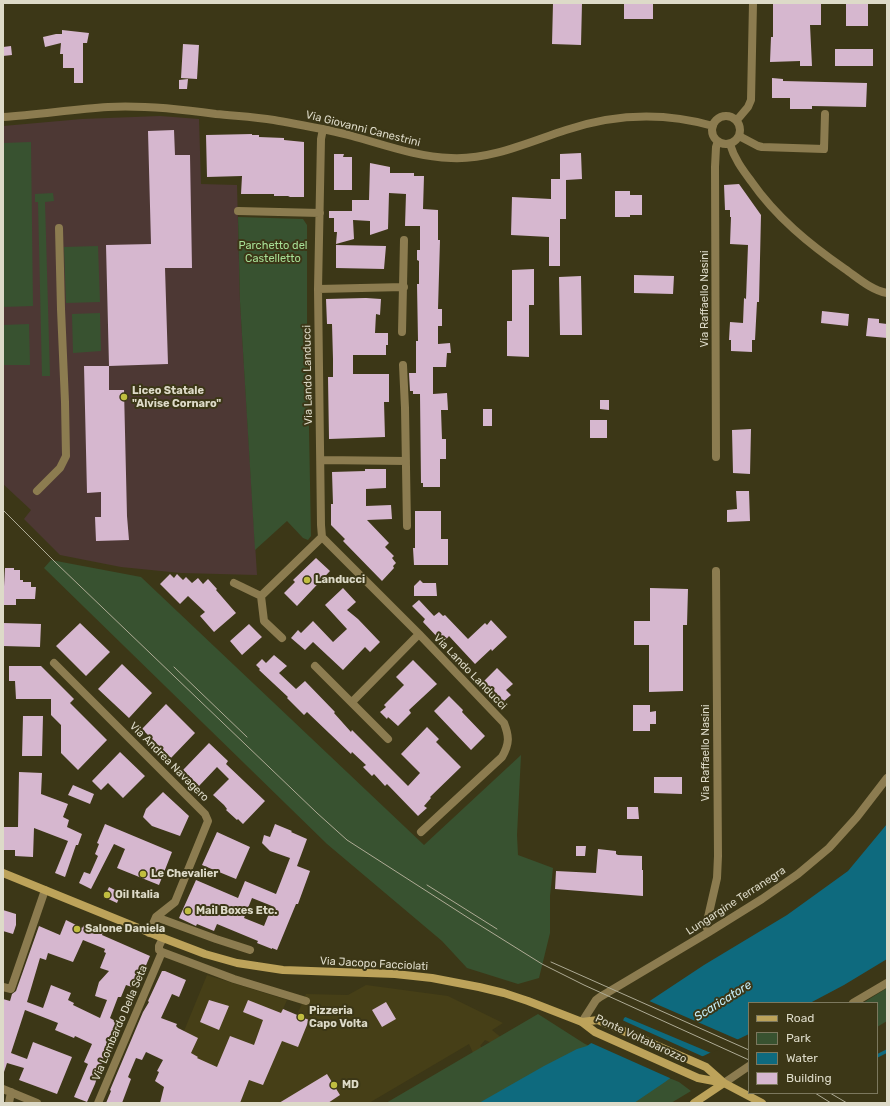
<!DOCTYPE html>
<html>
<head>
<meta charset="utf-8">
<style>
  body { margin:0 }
  #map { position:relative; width:890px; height:1106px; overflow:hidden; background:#3c3717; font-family:Rubik,sans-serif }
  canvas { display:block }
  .frame { position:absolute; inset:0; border:4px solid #dddac8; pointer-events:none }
  .legend { position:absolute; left:748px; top:1002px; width:130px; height:92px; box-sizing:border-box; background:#3c3717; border:1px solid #7c785e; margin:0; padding:5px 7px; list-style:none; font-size:12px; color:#dddac8 }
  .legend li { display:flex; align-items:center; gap:8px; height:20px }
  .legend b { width:20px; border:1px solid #7c785e }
</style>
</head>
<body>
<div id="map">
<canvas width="890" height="1106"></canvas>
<div class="frame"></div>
<ul class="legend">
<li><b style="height:5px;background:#bda35a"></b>Road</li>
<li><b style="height:11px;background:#385230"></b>Park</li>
<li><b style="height:11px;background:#0e6a7e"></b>Water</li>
<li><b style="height:11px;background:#d6b7cf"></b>Building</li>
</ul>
</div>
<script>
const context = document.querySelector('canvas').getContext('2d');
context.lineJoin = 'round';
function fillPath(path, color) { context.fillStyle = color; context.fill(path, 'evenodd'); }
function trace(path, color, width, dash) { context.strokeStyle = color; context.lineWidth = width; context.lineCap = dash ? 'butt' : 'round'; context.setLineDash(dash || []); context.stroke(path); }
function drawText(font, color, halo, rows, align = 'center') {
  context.font = font + ' Rubik,sans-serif'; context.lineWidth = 4; context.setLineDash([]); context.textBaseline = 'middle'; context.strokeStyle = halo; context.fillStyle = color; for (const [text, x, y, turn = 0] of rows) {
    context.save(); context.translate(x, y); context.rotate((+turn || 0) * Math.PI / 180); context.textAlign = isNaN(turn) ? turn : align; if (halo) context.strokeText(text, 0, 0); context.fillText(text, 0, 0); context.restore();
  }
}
fillPath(new Path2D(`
  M207,975L287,1000L283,1009L297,1015L306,994L348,995L366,985L448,996L503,1023L492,1030L514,1048L492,1043L485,1040L480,1046L485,1049L474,1055L469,1044L369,1103H189L177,1048Z`), '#463f17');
fillPath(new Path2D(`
  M160,116L199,119L201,184L237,185L240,301L257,575L181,573L121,567L60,555L24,519L31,510L3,484V126L82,119Z`), '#4d3834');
fillPath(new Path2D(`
  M31,142L33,306L3,307V143Z
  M53,193L54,201L45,202L50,376H42L38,202H35V194Z
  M238,217L303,219L307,225V323L311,536L308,540L303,538L287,521L255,550L240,302Z
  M98,246L100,302L66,303L64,247Z
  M100,313L101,351L73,353L72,314Z
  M29,324L30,365H3V325Z
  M51,560L141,577L424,845L521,755L517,835L518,855L553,868L550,896V933L539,978L518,984L467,968L442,941L327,844L44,568Z
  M887,988V1021L877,1027V1003H863Z
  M538,1014L585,1044L679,1082L691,1091L671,1103H386Z`), '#385230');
fillPath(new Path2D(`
  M887,824V959L844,985L810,1003H749V1034L695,1060L665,1082L634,1103H479L544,1066L577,1049L587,1046L623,1021L624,1018L704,965L787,915L848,871Z`), '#0e6a7e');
fillPath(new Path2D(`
  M647,1000L739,1040L711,1053L623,1016Z
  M622,1020L704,1057L672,1079L589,1042Z`), '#3c3717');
trace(new Path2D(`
  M877,1056L887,1051`), '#0e6a7e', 3.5);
fillPath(new Path2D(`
  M553,3H582L581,45L552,44Z
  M624,3H653V19H624Z
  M773,3H821V25H810L812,66H800V61L770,62L771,37H773Z
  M846,3H868V26H846Z
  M62,30L89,33L87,43H83V83H74V68H63V54H60L61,43L45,47L43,37L56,34H62Z
  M183,44L199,45L197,79L181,78Z
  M11,46L12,55L3,56V47Z
  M835,49H873V66H835Z
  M772,78L783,79V81L867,83L866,107L812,106V109H790V98H772Z
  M188,79L187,89H179V80Z
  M174,130L175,155H190L192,268H165L168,364L109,366L106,245L151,244L148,131Z
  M252,134V135H259V137L284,138V140L304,142V197H290L288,196H274V194H241L242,176L207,177L206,135Z
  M581,153L582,179L566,180V219H560V266H549V237L511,235L512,197L551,199V179H560V154Z
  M334,154H344L343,157H352V190H334Z
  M370,163L390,167V173H414V176H424L423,209L438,210V240H440L438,309H442V326H438V344L450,343L451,353H447L446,367H433V394L447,393L448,410H441L442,439H446V459H440V487H423V483H421L420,394H413V391H410L409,373H416V341H418L417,284H419V261L417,260V250H420V226H405L406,194L389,193L388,229L370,235V221L353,220L354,239L336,244L337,232H334V218H329V211H352V200H369Z
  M739,184L761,215L759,302H757L755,340H752V352L731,351V340H729L730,322L743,323L744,298L746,299L748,245L730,244L731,217H730V210H725L724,185Z
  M615,191H630V195H642V215H630V217H615Z
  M336,245L386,246L384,269L336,268Z
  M534,269V305H529V357L507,356V321H512V270Z
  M634,275L674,276L673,294L634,293Z
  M581,276L582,335H560L559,277Z
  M366,298L381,299L380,315L376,314L375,333H388V345H386V355H353V374H389V402H384L385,437L329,439L328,377H333V359L332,324H327L326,299Z
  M822,311L849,314L848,326L821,323Z
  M868,318L879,319V323L887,324V338L866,336Z
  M84,366H109V390H124L127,516L129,540L96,541L95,517H101V492L87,493Z
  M600,400H609V410L600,409Z
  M483,409H492V426H483Z
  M590,420H607V438H590Z
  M751,429L750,474L733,473L732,430Z
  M365,469H386V488L366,489V506L391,505L392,519L367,520L389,543L385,547L394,556L392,558L396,563L393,566L394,568L382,581L343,541L345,539L331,525V504H333L332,472L365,471Z
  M736,491H749L750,521L727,522V510L737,509Z
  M415,511H441V539H448V565H414L413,548H415Z
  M316,558L330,571L297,606L284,593L295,582L293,580Z
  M5,568H14V570H20V580H23V582H31V587H36L35,599H16V605H3Z
  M170,574L174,578L177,574L183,580L186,577L192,583L198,578L203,584L208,579L217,589L216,590L236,613L214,632L200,616L205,612L188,596L180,604L160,584Z
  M420,580L423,583H436L437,596H414V586Z
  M343,588L356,602L347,610L358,619L380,642L370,652L365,647L343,670L313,642L305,650L291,638L298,630L301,633L313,621L333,642L347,629L325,605Z
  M650,588L688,589L687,625H683V691L649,692V645H634V621H650Z
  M419,600L434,616L439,612L443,616L445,615L468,639L485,623L487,625L491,620L507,637L492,651L491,649L475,664L449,636L443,643L423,622L425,619L412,606Z
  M3,623L41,624L40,647L3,646Z
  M80,623L110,652L86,676L56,646Z
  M249,624L262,637L242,655L230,641Z
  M274,655L287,666L279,673L296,689L305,681L335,712L334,713L351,732L352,730L408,786L420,773L401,754L427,727L439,739L436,742L461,767L430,797L431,798L424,806L427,808L418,816L387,784L385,786L374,774L372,776L363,767L366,765L352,752L351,754L307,712L304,715L287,698L288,697L259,670L260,669L256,665L262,659L266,663Z
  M413,660L437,684L409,710L411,713L398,726L388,717L387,719L380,712L386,707L384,705L404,685L396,677Z
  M122,664L152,693L129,718L98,689Z
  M9,666H41L74,699L70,703L107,740L78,770L61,753V725L51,715V699H16L15,681H9Z
  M497,668L513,684L506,690L511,695L503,702L483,682Z
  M449,696L463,710L462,712L485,736L471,750L434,711Z
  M166,704L195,733L171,758L142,729Z
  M633,705H650V712L656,711V724H650V731H633Z
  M23,716H43L42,756H22Z
  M209,743L228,761L226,764L265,801L243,824L238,819L237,820L226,810L227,809L224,805L213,795L229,779L217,767L199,786L183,770Z
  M120,752L145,776L123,798L108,783L101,790L92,781Z
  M19,772L42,773L41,794L68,804L63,817L69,820L67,827L82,834L78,845H76L65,877L55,873L68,841L34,828L33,857L15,856V850H3V827H18Z
  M654,777H682V794L654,793Z
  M73,785L94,794L90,804L68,795Z
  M163,792L189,816L180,836L152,826L143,817L146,809Z
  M627,807H638L639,819H627Z
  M105,824L172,852L159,885L117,868L125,849L114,844L91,889L79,883L84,872L90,874L98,856L95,854L99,844L97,843Z
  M275,824L292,831L291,832L307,839L297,866L310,871L298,904H296L277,950L272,948V949L257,943L258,941L217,924L214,931L197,924L196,926L179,918L196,880L238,898L245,881L276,894L290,858L270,851L262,843L264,835L270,837ZM252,898L272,906L264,926L244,918Z
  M217,832L250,847L236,879L202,865Z
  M576,846H586L585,856H576Z
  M598,849L616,851V854L618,855L642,856V870H643V896L555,889L556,871L596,873Z
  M109,887L121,893L117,903L104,897Z
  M3,910L16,914V925L13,934L3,931Z
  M66,920L82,928L85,924L103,932L102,935L150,956L144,970L140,968L132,987L126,985L121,997H118L110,1018L117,1022L108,1041H109L95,1084L87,1102L74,1097L88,1064L84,1062L92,1044L75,1036L74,1038L55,1030L58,1023L25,1010L11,1053L27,1059L33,1042L72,1057L57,1094L19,1080L24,1068L7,1063L4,1072L3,1071V999L10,1001L12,994L16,991L39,926L60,935ZM83,940L105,949L104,952L106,953L100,968L109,971L99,982L95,996L107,1000L100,1018L73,1005L74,1003L68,1000L71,993L51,985L43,1008L27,1002L40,958L46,960L48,953L73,962Z
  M162,971H165L186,980L179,997L172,994L161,1018L177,1024L176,1026L178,1028L198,1038L191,1053L198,1057L197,1058L217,1067L230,1036L254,1045L263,1020L243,1012L248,1000L281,1013L283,1009L309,1020L298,1047L282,1041L263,1085L249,1080L240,1103H160L164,1087L155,1081L159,1072L157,1071L163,1060L146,1052L142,1060L136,1058L128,1077L131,1079L122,1103H106L111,1091L110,1090L143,1012L149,1002L148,1001Z
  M209,1000L229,1006L219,1030L200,1022Z
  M386,1002L396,1019L382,1027L372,1010Z
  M327,1074L340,1095L328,1103H279Z`), '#d6b7cf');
trace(new Path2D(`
  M712 130a14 14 0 1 1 28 0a14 14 0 1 1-28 0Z
  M3,117C38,115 73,109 108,107C144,105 180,109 216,114C235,116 255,117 274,120C300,125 327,129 352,136C385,145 417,157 451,158C491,160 529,142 566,130C614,114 664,112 713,126
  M737,120L748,107L751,100L753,3
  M323,129L321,139L318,289L321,525L322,537L419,634L504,723C509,736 510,743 502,757L421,832
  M739,136L758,146L762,147L824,149L825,114
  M730,144C734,158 742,169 751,181C776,217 809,244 845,269C858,278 871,290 887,293
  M238,211L320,213
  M318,289L404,287
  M402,332L404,240
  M403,365L405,408L407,526
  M716,457L715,167L716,147L718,141
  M321,460L406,461
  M37,491L60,468L66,456L65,402L61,309L59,228
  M234,583L261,596L264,621L282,638
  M261,596L322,537
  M54,663L205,814L208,821L175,902L156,917L149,933
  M315,666L388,739
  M352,702L419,634
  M156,917L216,939L250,950
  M709,932L706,926L717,878L718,856L716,571
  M163,938L159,946V950L162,952L234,979L306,1001
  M3,987L11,989L45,890
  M853,1003L887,983
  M582,1022L596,1000L600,997L709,932L762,899L798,874L829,848L857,817L887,778
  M724,1083L749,1066
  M3,1089L37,1103
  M9,1103L11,1092
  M98,1103L162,952`), '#8c7c50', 8);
trace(new Path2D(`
  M3,873L163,938L205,954L237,963L283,970L395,974L432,978L479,987L504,993L528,1001L582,1022L595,1032L698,1078L724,1083
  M582,1022L598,1020L706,1067L724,1083L762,1103
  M694,1103L724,1083`), '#bda35a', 8);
trace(new Path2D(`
  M3,510L56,563L317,813L347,840L470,919L542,964L584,985L749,1060
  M174,667L247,737
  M427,885L497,929
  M551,962L749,1050
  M815,1093L831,1103
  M830,1093L847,1103`), '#aeab95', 1);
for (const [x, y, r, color] of [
  [124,397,4,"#c1be40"],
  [307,580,4,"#c1be40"],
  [143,874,4,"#c1be40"],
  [107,895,4,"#c1be40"],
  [188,911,4,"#c1be40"],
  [77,929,4,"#c1be40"],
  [301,1017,4,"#c1be40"],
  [334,1085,4,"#c1be40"]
]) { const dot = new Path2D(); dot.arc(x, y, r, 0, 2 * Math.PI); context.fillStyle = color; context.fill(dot); trace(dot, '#3c3717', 1.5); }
drawText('11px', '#dddac8', '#3c3717', [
  ["Via Giovanni Canestrini",363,129,14],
  ["Via Raffaello Nasini",705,299,-90],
  ["Via Lando Landucci",308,375,-91],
  ["Via Lando Landucci",470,672,46],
  ["Via Raffaello Nasini",706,753,-90],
  ["Via Andrea Navagero",169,762,45],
  ["Lungargine Terranegra",736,901,-33],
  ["Via Jacopo Facciolati",374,964,3],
  ["Via Lombardo Della Seta",120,1023,-67],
  ["Ponte Voltabarozzo",641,1039,25]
]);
drawText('11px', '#a7df96', '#3c3717', [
  ["Parchetto del",273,246],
  ["Castelletto",273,259]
]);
drawText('bold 11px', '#dddac8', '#3c3717', [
  ["Liceo Statale",132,391],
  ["\"Alvise Cornaro\"",132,404],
  ["Landucci",315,580],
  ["Le Chevalier",151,874],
  ["Oil Italia",115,895],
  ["Mail Boxes Etc.",196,911],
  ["Salone Daniela",85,929],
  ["Pizzeria",309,1011],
  ["Capo Volta",309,1024],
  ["MD",342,1085]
], 'left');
drawText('italic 12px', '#c3ecf8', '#3c3717', [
  ["Scaricatore",723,1001,-32]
]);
</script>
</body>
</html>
